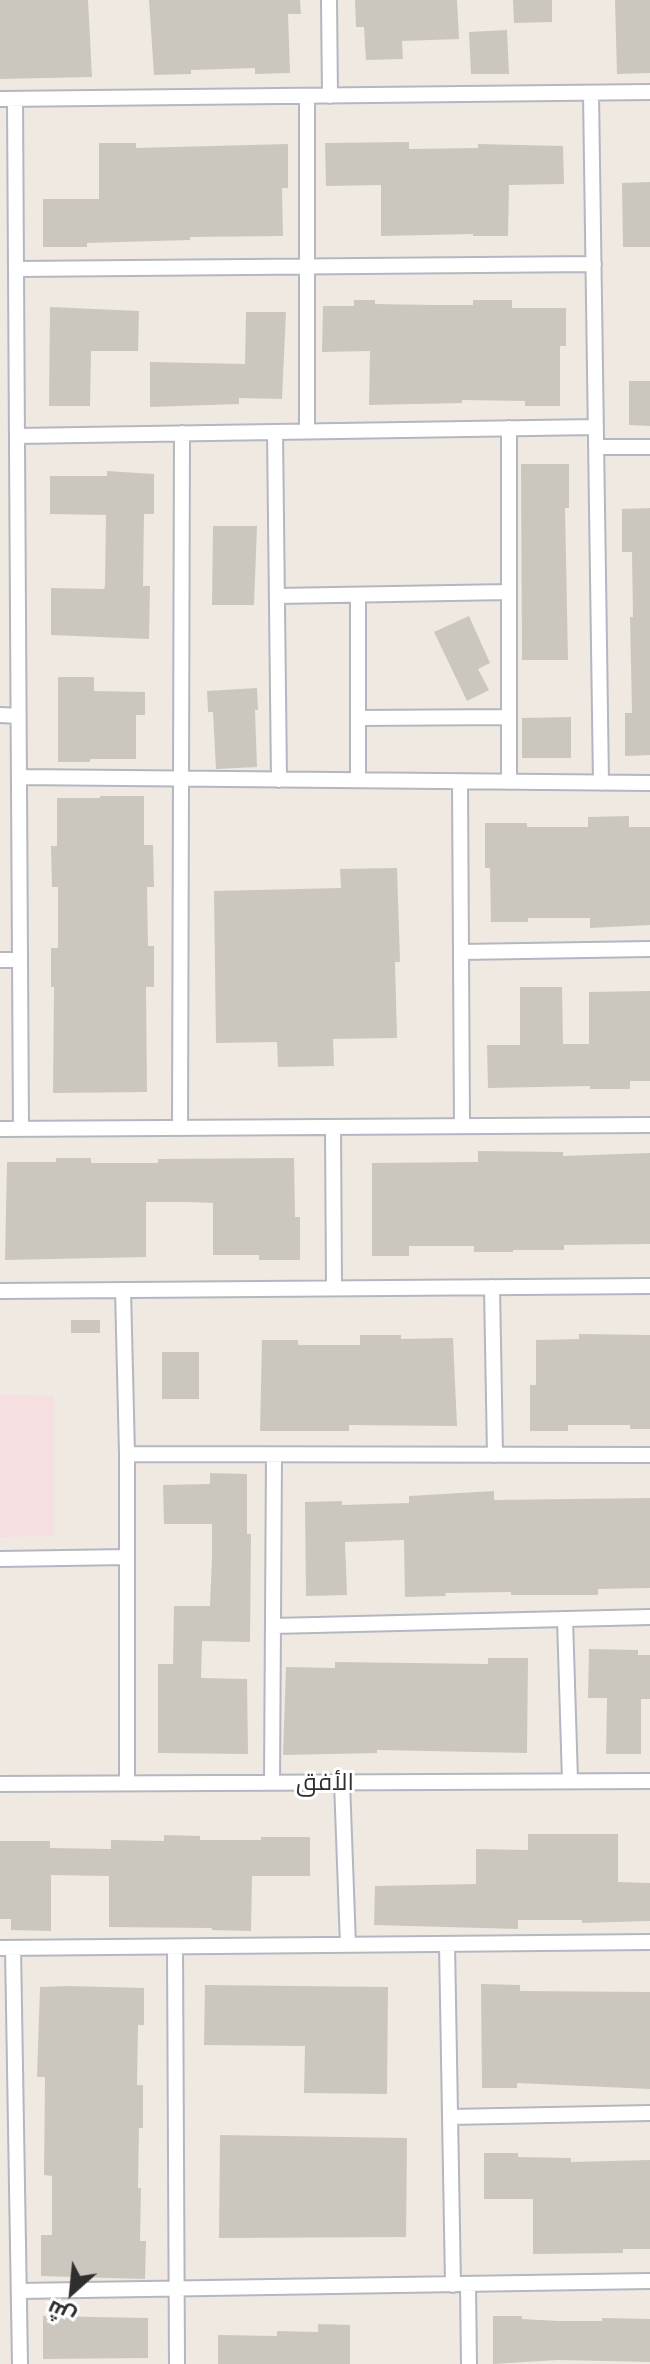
<!DOCTYPE html>
<html>
<head>
<meta charset="utf-8">
<style>
  body { margin:0 }
  #map { position:relative; width:650px; height:2364px; overflow:hidden; background:#efe9e1; font-family:Ubuntu,Cairo,sans-serif }
  canvas { display:block }
  .north { position:absolute; left:32px; top:2252px; width:80px; height:80px; -webkit-text-stroke:6px #fff; paint-order:stroke; rotate:207deg; font-size:22px; font-weight:700; line-height:32px; text-align:center; color:#2e2e2e }
  .north::after { content:''; display:block; margin:auto; width:28px; height:36px; background:#2e2e2e; clip-path:polygon(50% 0,100% 100%,50% 72%,0 100%) }
</style>
</head>
<body>
<div id="map">
<canvas width="650" height="2364"></canvas>
<div class="north">ش</div>
</div>
<script>
const context = document.querySelector('canvas').getContext('2d');
context.lineJoin = 'round';
function fillPath(path, color) { context.fillStyle = color; context.fill(path, 'evenodd'); }
function trace(path, color, width, dash) { context.strokeStyle = color; context.lineWidth = width; context.lineCap = dash ? 'butt' : 'round'; context.setLineDash(dash || []); context.stroke(path); }
function drawText(font, color, halo, rows, align = 'center') {
  context.font = font + ' Ubuntu,Cairo,sans-serif'; context.lineWidth = 6; context.setLineDash([]); context.textBaseline = 'middle'; context.strokeStyle = halo; context.fillStyle = color; for (const [text, x, y, turn = 0] of rows) {
    context.save(); context.translate(x, y); context.rotate((+turn || 0) * Math.PI / 180); context.textAlign = isNaN(turn) ? turn : align; if (halo) context.strokeText(text, 0, 0); context.fillText(text, 0, 0); context.restore();
  }
}
fillPath(new Path2D(`
  M0,1394L54,1396V1536L0,1537Z`), '#f5dfe0');
fillPath(new Path2D(`
  M0,0H88L92,77L0,79Z
  M149,0H300L301,14H288L290,73L255,74V68L191,70V74L154,75Z
  M355,0H457L459,39L402,41L403,59L366,60L364,27H356Z
  M513,0H552V22L514,23Z
  M615,0H650V73L617,74Z
  M507,30L509,74H471L469,32Z
  M409,142V149L478,148V144L563,146L564,184L509,185L508,236H473V234L381,236V185L326,186L325,143Z
  M99,143H136V148L288,144V188H282L283,236L190,237V240L87,243V247H43V199H99Z
  M650,182V247H623L622,183Z
  M354,300H375V304L434,305H473V300H512V308H566V346H560V406H525V401L462,400V403L369,405L370,351L322,352L323,306H354Z
  M50,307L139,311L138,351H91L90,406H49Z
  M246,312H286L282,399L239,398V404L150,407V362L245,364Z
  M629,381H650V426L629,425Z
  M521,464H569V508H565L568,660H522Z
  M107,471L154,474V514H144L143,586H150L149,639L51,635V588L104,589L105,586L106,515L50,514V476H107Z
  M650,508V755L625,756V713H632L630,617H633L632,552H622V509Z
  M213,526H257L254,605H212Z
  M469,616L490,663L478,669L489,690L467,701L434,632Z
  M58,677H94V691L145,692V715H136V759H90V762H58Z
  M257,688L258,710H255L257,767L216,769L213,712H208L207,691Z
  M571,717V758H522V718Z
  M100,796H144V845H153L154,887H147L148,946H154V987H146L147,1092L53,1093L54,987H51V948H58V887H52L51,846H57V798H100Z
  M629,816V827H650V925L590,928V918H528V922H491L490,868H485V823H527V827H588V817Z
  M397,868L400,962H395L397,1038L333,1039L334,1066L278,1067L277,1042L216,1043L214,891L341,888L340,869Z
  M520,987H562L563,1044H589V992L650,991V1081H630V1089H590V1086L488,1088L487,1045H520Z
  M478,1151L563,1152V1156L650,1153V1244L564,1245V1250H513V1252H474V1246H409V1256H372V1163L478,1162Z
  M56,1158H91V1163H158V1159L294,1158L295,1217H300V1260H259V1255H213V1203L189,1202H146V1257L5,1260L7,1162H56Z
  M71,1320H100V1333H71Z
  M579,1334L650,1335V1429H630V1425H568V1431H530V1385H536V1340L579,1339Z
  M360,1335H401V1339L453,1338L457,1426L349,1425V1431H260L262,1340H298V1345H360Z
  M162,1352H199V1399H162Z
  M210,1473L247,1474V1534H251L250,1642L202,1641L201,1678L247,1679L248,1754L158,1753V1664H173L174,1606H210L212,1556V1524H164L163,1485L210,1484Z
  M494,1491V1500L650,1498V1588L598,1589V1595H511V1592L445,1593L446,1596L405,1597L404,1540L345,1542L347,1595L306,1596L305,1502L342,1501V1505L409,1503V1496Z
  M589,1649L638,1650V1655H650V1699H641V1754H606L607,1698H588Z
  M488,1658H528L527,1753L377,1750V1753L283,1755L286,1667L335,1668V1662L488,1664Z
  M528,1834H618V1882L650,1883V1921L582,1923V1920H518V1929L374,1925L375,1886L476,1884V1849L528,1850Z
  M164,1835L200,1836V1840H261V1837H310V1876H252L251,1931L212,1930V1928L109,1927V1876L51,1875V1931L11,1930V1919H0V1841H50V1848L111,1849V1840L164,1841Z
  M481,1984L520,1985V1991L650,1992V2089L517,2083V2088H482Z
  M205,1985L388,1987L387,2094L304,2093L305,2046L204,2045Z
  M68,1986L144,1988V2025H138L137,2085H143V2128H139L138,2188H141L140,2241H146L145,2279L41,2276V2235H52V2176L44,2175L45,2077H37L40,1987Z
  M220,2135L407,2138L406,2237L219,2238Z
  M484,2153H518V2157L571,2158V2162L650,2160V2249H623V2253L533,2254V2199H484Z
  M43,2316L148,2318V2358L43,2359Z
  M493,2316H522V2319L558,2321H602V2318L650,2319V2362L558,2360L493,2364Z
  M318,2324L350,2325V2364H218V2335L277,2336V2331L318,2332Z`), '#cbc7bf');
const street = new Path2D(`
  M329,0L330,96
  M591,93L601,783
  M307,96V431
  M0,99L650,92
  M15,99L21,1129
  M16,269L594,264
  M275,432L279,780
  M17,436L596,427
  M596,447H650
  M358,595V780
  M277,596L509,592
  M0,715L18,716
  M358,718L509,717
  M19,777L650,783
  M460,782L462,1126
  M509,782V428
  M461,952L650,949
  M0,960H20
  M333,1127L334,1288
  M180,1128L182,433
  M0,1129L650,1125
  M492,1287L495,1455
  M123,1290L127,1454V1782
  M0,1291L650,1286
  M127,1454L650,1455
  M0,1559L127,1557
  M565,1619L570,1781
  M273,1626L650,1617
  M272,1782L274,1455
  M342,1782L348,1945
  M0,1784L650,1781
  M447,1944L453,2285
  M175,1947L177,2364
  M0,1948L650,1942
  M13,1948L20,2364
  M450,2117L650,2113
  M468,2285L469,2364
  M19,2291L650,2281`);
trace(street, '#b4b7c1', 18);
trace(street, '#fff', 14);
drawText('24px', '#2e2e2e', '#fff', [
  ["الأفق",325,1782]
]);
</script>
</body>
</html>
